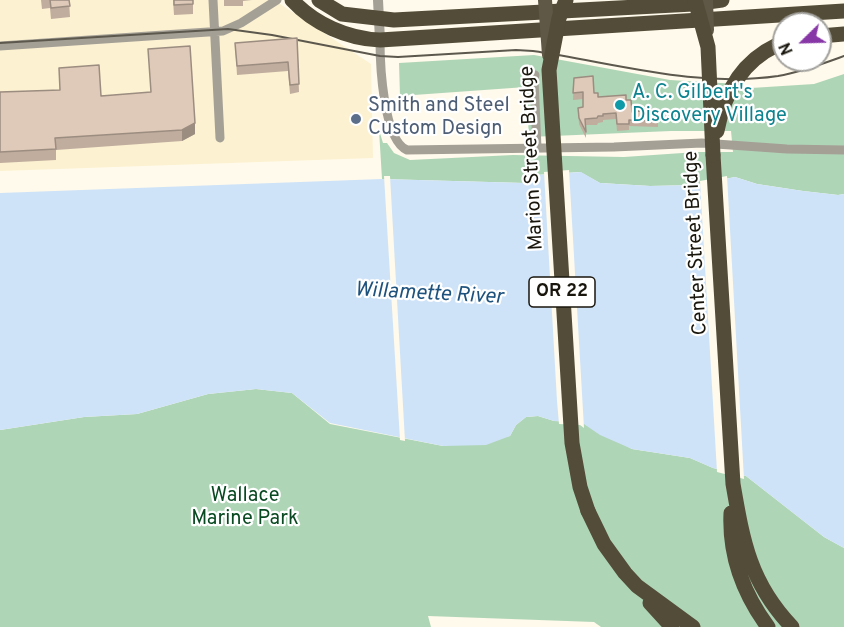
<!DOCTYPE html>
<html>
<head>
<meta charset="utf-8">
<style>
  body { margin:0 }
  #map { position:relative; width:844px; height:627px; overflow:hidden; background:#fffaeb; font-family:Overpass,sans-serif }
  canvas { display:block }
  .north { position:absolute; left:772px; top:12px; width:60px; height:60px; box-sizing:border-box; background:#fff; border:2px solid #a3a29e; border-radius:50%; rotate:247deg; font-size:16px; font-weight:700; line-height:24px; text-align:center; color:#19160d }
  .north::after { content:''; display:block; margin:auto; width:21px; height:27px; background:#8837a7; clip-path:polygon(50% 0,100% 100%,50% 72%,0 100%) }
</style>
</head>
<body>
<div id="map">
<canvas width="844" height="627"></canvas>
<div class="north">N</div>
</div>
<script>
const context = document.querySelector('canvas').getContext('2d');
context.lineJoin = 'round';
function fillPath(path, color) { context.fillStyle = color; context.fill(path, 'evenodd'); }
function trace(path, color, width, dash) { context.strokeStyle = color; context.lineWidth = width; context.lineCap = dash ? 'butt' : 'round'; context.setLineDash(dash || []); context.stroke(path); }
function drawText(font, color, halo, rows, align = 'center') {
  context.font = font + ' Overpass,sans-serif'; context.lineWidth = 4.5; context.setLineDash([]); context.textBaseline = 'middle'; context.strokeStyle = halo; context.fillStyle = color; for (const [text, x, y, turn = 0] of rows) {
    context.save(); context.translate(x, y); context.rotate((+turn || 0) * Math.PI / 180); context.textAlign = isNaN(turn) ? turn : align; if (halo) context.strokeText(text, 0, 0); context.fillText(text, 0, 0); context.restore();
  }
}
fillPath(new Path2D(`
  M0,0H274L371,64L373,158L0,171Z`), '#fcf1d1');
fillPath(new Path2D(`
  M534,55L670,80L738,84L751,88L814,84L844,74V194L838,195L803,191L757,184L735,177L695,185L650,186L600,183L580,172L536,175L524,183L382,179L379,130L383,143H387L394,153L410,160L513,155L624,157L697,152H733L731,131H671L529,137L526,87L400,96L399,63Z
  M256,389L292,393L330,424L443,446L510,436L516,425L526,417L538,416L554,421L581,422L632,449L690,458L713,468L746,476L824,537L844,548V627H601L594,622L428,616L431,627H0V430L84,417L137,414L208,394Z`), '#afd5b7');
fillPath(new Path2D(`
  M581,172L600,183L650,186L695,185L735,177L757,184L803,191L838,195L844,194V548L824,537L746,476L713,468L690,458L632,449L600,435L581,422L554,421L538,416L526,417L516,425L510,436L486,445L443,446L330,423L292,393L256,389L208,394L137,414L84,417L0,430V193L382,179L524,183L536,175Z`), '#cee3f8');
fillPath(new Path2D(`
  M569,170L584,428L580,425L559,424L557,401L544,172Z
  M384,176H390L405,441L400,440Z
  M727,176L744,479L717,472L700,181Z`), '#fffaeb');
trace(new Path2D(`
  M213,0L220,138
  M380,40C380,63 383,140 407,150L614,147L702,143L787,149L844,150
  M0,46L223,31L241,23L277,0
  M535,75L534,80L537,148`), '#a5a096', 9);
trace(new Path2D(`
  M378,0L380,40`), '#a5a096', 10);
trace(new Path2D(`
  M292,0C314,24 348,39 380,40L844,11
  M319,0L342,14L394,20L693,4L722,0
  M820,36L844,34
  M713,155L733,484C743,542 750,583 792,627
  M588,511L604,544L625,573L637,586L693,627
  M731,513C729,555 743,593 768,627
  M650,603L672,627`), '#534c38', 15);
trace(new Path2D(`
  M0,43L228,29L272,35L380,56L398,57L516,50L533,51C615,63 696,88 778,76C801,72 822,64 844,56`), '#5c584e', 2);
trace(new Path2D(`
  M545,0L549,55
  M706,0L707,30`), '#5f5846', 14);
trace(new Path2D(`
  M566,0L559,18L549,70L572,443L580,487L588,511
  M695,0L708,47L713,155
  M717,131C724,93 741,62 777,45`), '#534c38', 15);
fillPath(new Path2D(`
  M41,0H69L70,17L51,19L50,8L42,9Z
  M173,0H193V14L174,15Z
  M224,0H252L243,1V6H224Z
  M297,38L299,92L290,94L288,71L237,75L235,43Z
  M148,49L195,134L182,141L56,150V160L0,163V92L60,90L59,68L101,96L151,92Z
  M574,78L598,97L626,100L632,112L658,121V127L629,126V130L617,131L616,119L603,120V122L598,123L597,125H586V138L579,124L578,108L583,107V99L573,100Z`), '#c0ad9e');
fillPath(new Path2D(`
  M195,123V134L182,141V130Z`), '#9c8d81');
const building = new Path2D(`
  M50,0H69L70,6L51,8Z
  M174,0H193V4L174,5Z
  M297,38L299,84L290,85L288,62L237,66L235,43Z
  M190,46L195,123L182,130L55,138L56,149L0,152V92L60,90L59,68L99,65L101,96L151,92L148,49Z
  M593,76L594,93H598V97L626,95V100H631L632,112L657,109L658,121L629,120V124H617L616,113L603,114V116H598L597,118L585,119L586,132L579,118L578,108L583,107V92L573,93L574,78Z`);
fillPath(building, '#dfc9b8');
trace(building, '#9c8d81', 1.5);
for (const [x, y, r, color] of [
  [620,105,6,"#0f9aa8"],
  [356,119,6,"#5c6f8a"]
]) { const dot = new Path2D(); dot.arc(x, y, r, 0, 2 * Math.PI); context.fillStyle = color; context.fill(dot); trace(dot, '#fff', 2); }
for (const [x, y, w] of [
  [562,292,66]
]) { const box = new Path2D(); box.roundRect(x - w / 2, y - 15, w, 30, 4.5); context.fillStyle = '#fff'; context.fill(box); trace(box, '#19160d', 1.5); }
drawText('bold 18px', '#19160d', null, [
  ["OR 22",562,292]
]);
drawText('20px', '#0d838f', '#fff', [
  ["A. C. Gilbert's",632,94],
  ["Discovery Village",632,117]
], 'left');
drawText('20px', '#4e5e75', '#fff', [
  ["Smith and Steel",368,107],
  ["Custom Design",368,130]
], 'left');
drawText('20px', '#19160d', '#fff', [
  ["Marion Street Bridge",533,158,-93],
  ["Center Street Bridge",697,243,-93]
]);
drawText('20px', '#084921', '#fff', [
  ["Wallace",245,497],
  ["Marine Park",245,520]
]);
drawText('italic 21px', '#1e527d', '#fff', [
  ["Willamette River",429,295,3]
]);
</script>
</body>
</html>
